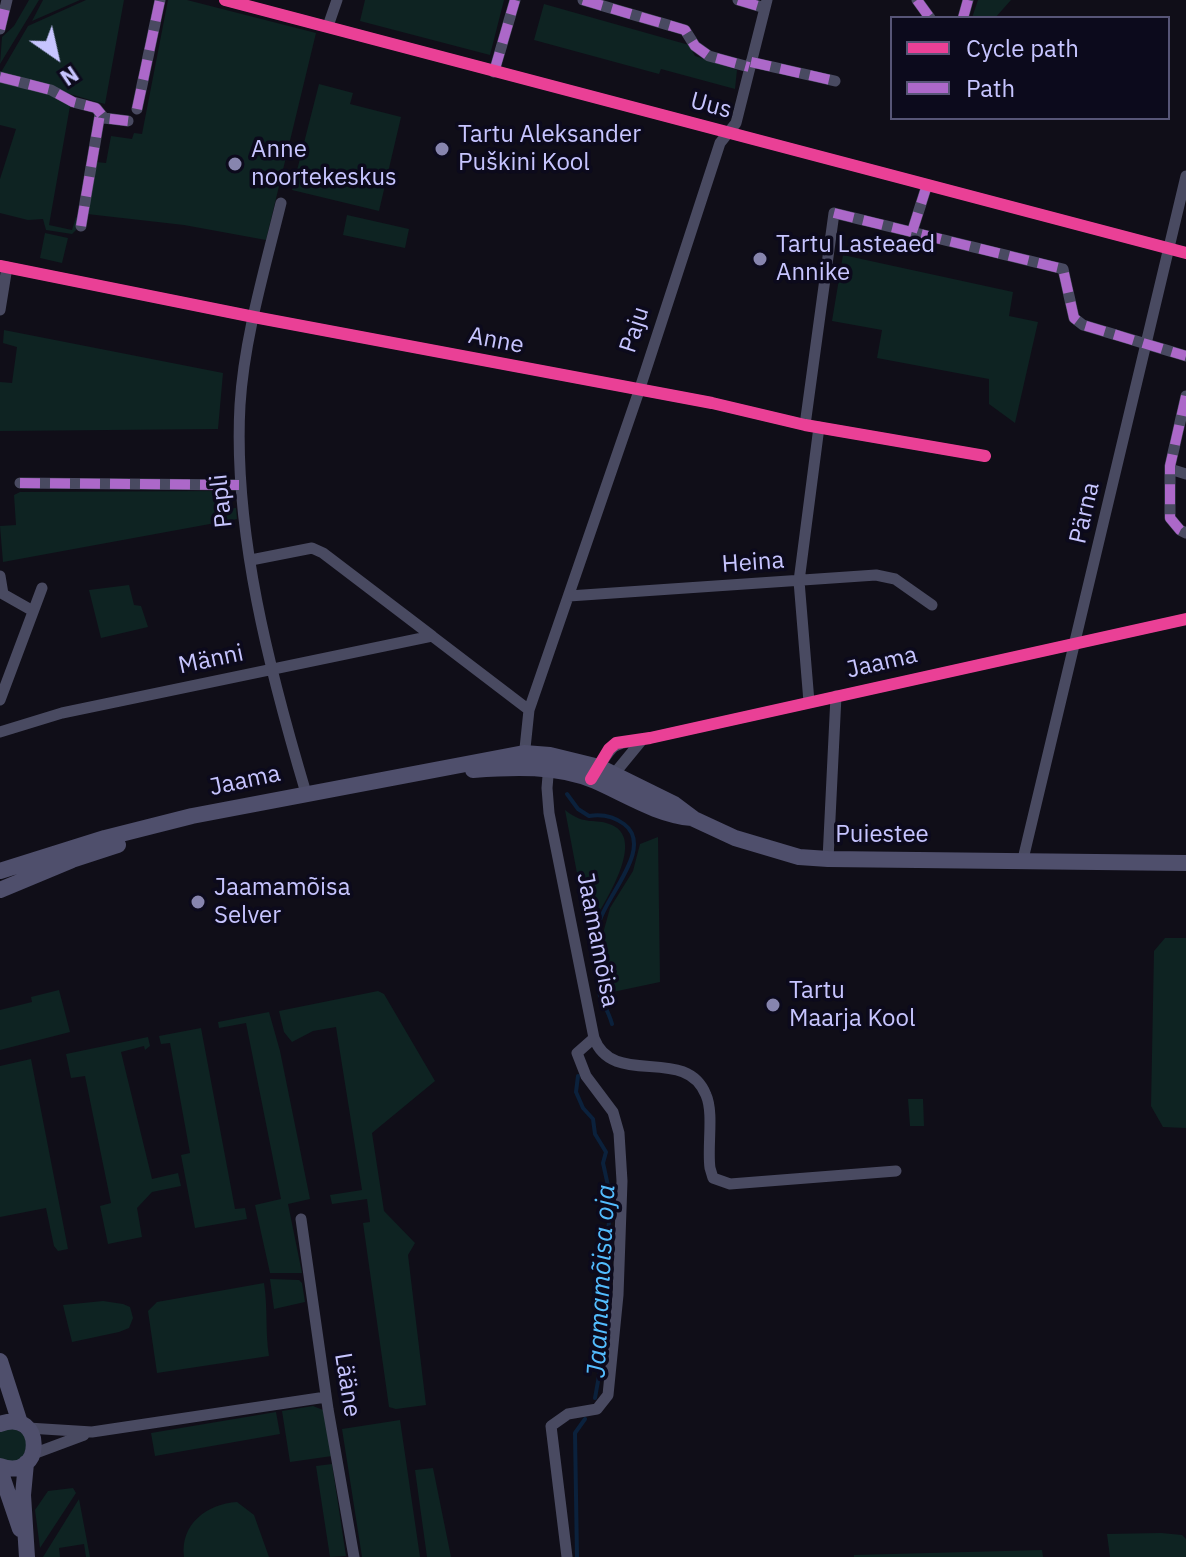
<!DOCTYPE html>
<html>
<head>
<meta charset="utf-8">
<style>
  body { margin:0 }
  #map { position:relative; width:1186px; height:1557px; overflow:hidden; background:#100e18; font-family:"IBM Plex Sans",sans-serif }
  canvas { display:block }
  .legend { position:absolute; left:890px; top:16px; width:280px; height:104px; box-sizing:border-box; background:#0c0a1c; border:2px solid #575577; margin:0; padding:10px 14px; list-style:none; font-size:24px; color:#c7c5ff }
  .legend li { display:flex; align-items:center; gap:16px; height:40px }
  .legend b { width:40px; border:2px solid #575577 }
  .north { position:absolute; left:16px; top:16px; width:80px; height:80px; -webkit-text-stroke:6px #0c0a1c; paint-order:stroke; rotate:146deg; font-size:22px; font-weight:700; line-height:32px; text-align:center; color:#c7c5ff }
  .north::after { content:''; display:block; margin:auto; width:28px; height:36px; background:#c7c5ff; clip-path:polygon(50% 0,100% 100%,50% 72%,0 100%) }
</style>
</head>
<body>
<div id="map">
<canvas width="1186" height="1557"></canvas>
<ul class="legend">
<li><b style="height:10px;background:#ea4096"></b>Cycle path</li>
<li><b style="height:10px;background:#ac68c9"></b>Path</li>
</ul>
<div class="north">N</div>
</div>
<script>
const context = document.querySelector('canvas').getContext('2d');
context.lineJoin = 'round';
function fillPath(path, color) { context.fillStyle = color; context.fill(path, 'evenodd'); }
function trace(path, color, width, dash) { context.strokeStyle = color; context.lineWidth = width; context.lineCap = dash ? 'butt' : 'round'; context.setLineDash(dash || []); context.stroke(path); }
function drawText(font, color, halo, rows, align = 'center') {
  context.font = font + ' "IBM Plex Sans",sans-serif'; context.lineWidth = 7; context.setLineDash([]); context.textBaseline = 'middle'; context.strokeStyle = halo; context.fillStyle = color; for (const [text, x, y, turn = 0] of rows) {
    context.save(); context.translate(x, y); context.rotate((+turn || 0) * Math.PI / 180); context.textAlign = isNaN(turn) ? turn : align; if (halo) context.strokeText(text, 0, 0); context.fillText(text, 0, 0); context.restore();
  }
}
fillPath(new Path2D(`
  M29,0H39L0,64L2,37L14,26Z
  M43,0H80L32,21Z
  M86,0H124L105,104C69,95 36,81 0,74L28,26Z
  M168,0H187L316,33L266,240L184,225L87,214L96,162L106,163L111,136L132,139L134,133L142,134Z
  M365,0H504L490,55L360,21Z
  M978,0H1011L995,18H972Z
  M544,4L689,45L695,56L737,70L735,89L661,69L659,74L534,40Z
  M0,81L46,93L70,106L49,225L72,230L76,217L78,219L76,230L72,234L46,230L43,219L28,220L0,213V179L16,129L0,125Z
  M319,84L353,93L350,104L401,117L379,211L292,190Z
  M347,215L409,229L405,248L343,235Z
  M45,233L68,238L62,263L40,258Z
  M843,255L1013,292L1009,316L1038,322L1015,423L989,404V379L877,358L882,330L832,321Z
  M4,330L223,373L218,429L0,431V382L12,383L17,347L3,343Z
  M217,491L219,509L236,508L237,519L3,562L0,526L16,525L14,495L20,492Z
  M129,585L134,605L141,606L148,627L101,638L89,590Z
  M565,810C587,827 593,817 612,825C648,841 600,909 588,931Z
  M658,837L660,982L608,993L603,968L602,937L610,908L633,871L640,844Z
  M1165,938H1186V1128L1163,1127L1151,1106L1154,951Z
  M59,990L70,1032L0,1050V1010L32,1002L31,997Z
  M378,991L384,994L435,1081L372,1133L384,1211L415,1243L408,1255L426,1405L396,1409L389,1407L363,1223L370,1222L367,1199L332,1204L330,1195L362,1190L336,1027L313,1031L292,1042L284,1032L279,1011Z
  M269,1012L280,1051L310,1199L288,1204L302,1273H270L255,1205L281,1199L246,1023L219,1028L218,1022Z
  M201,1028L235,1209L245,1208L247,1219L195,1228L181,1155L190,1153L170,1043L161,1044L159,1036Z
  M148,1037L150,1046L145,1050L144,1046L121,1052L152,1179L178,1173L181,1186L152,1192L137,1208L142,1237L108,1244L100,1206L111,1203L85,1076L71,1078L66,1054Z
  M31,1059L68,1249L58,1251L54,1246L46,1208L0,1217V1066Z
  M908,1099H923L924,1126H910Z
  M270,1279L299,1280L302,1283L305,1302L274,1309Z
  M264,1283C268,1308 265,1331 269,1356L157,1373L148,1311L157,1302Z
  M103,1301L123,1304L130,1307L133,1318L129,1328L119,1332L72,1342L63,1305Z
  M313,1406L323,1410L332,1456L290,1462L282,1411Z
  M276,1412L280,1434L155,1456L151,1433Z
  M400,1420L420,1557H362L342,1429Z
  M10,1425L30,1439L21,1461H0V1428Z
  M332,1464L346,1556L330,1557L316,1466Z
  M433,1468L451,1557H427L415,1470Z
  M73,1488L76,1493L40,1548L35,1510L48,1491Z
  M79,1499L90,1557H86L84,1544L59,1548L60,1557H43Z
  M237,1502L254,1515L269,1557H184C180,1524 207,1504 237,1502Z
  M1161,1533L1182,1535L1186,1539V1557H1110L1107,1534Z
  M1042,1550L1043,1557H854V1555Z`), '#0e2322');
trace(new Path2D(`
  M567,794L578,809L589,816C601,814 613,816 624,824C655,847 605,897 599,923C596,938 599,951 600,966C600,977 596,984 600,996C604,1005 609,1013 612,1024
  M578,1076L576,1092L583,1108L593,1119L595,1134L606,1152L603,1163L612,1204L608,1229V1292L604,1348L595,1398
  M577,1557L575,1433L585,1419`), '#0b213c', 4);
trace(new Path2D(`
  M225,0L1186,253
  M583,0L685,30L695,46L709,56L749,67
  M738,0L765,8
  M917,0L930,18
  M963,18L968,0
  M328,26L337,0
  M0,29L7,0
  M751,62L835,81
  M494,72L515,0
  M0,77L51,90L73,102L96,108L104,118L128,121
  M137,109L160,0
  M281,203C265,268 244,339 240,405C233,532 270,672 306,793
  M81,226L100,114
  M912,232L927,185
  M0,266L254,317L712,403L805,425L985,456
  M0,310L7,267
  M1186,396L1170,466V518L1180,530L1186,533
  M805,425L834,213L1063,269L1074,318L1083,325L1186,356
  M1170,469L1186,474
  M20,483L239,485
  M251,560L312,548L323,553L432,636
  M0,576L3,594L33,611
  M569,596L876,575L895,579L932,605
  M0,700L42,588
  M809,702L799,581L819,427
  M0,732L62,713L432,636L529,710
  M524,758L529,710L639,391L720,143L736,123L767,0
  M549,764L547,788L549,813L594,1038L577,1053L586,1076L613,1112L619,1133L622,1181L618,1295L608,1395L597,1409L568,1414L551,1426L567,1557
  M596,772C616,738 614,745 650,738L1186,619
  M610,779L642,740
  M828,859L836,696
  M1023,859L1186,176
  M594,1038C613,1089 686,1044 706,1095C714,1113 707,1147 710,1168L713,1178L730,1184L896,1171
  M301,1219L328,1409L354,1557
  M28,1428L92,1432L326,1397
  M33,1454L84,1435`), '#494a61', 11);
trace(new Path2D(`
  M473,770C513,767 557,765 595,781C627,795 657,815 692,818
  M0,871L105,838L192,816L524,753L550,755L599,767L674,804L694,819L735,838L799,857L828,859L1186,863
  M0,890L72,860L118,845
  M0,1361L20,1423
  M0,1424C45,1407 45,1483 0,1466
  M26,1463L23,1495L27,1557
  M0,1470L20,1529`), '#4f4f6c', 16);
trace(new Path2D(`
  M583,0L685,30L695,46L709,56L749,67
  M738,0L765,8
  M917,0L930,18
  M963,18L968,0
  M0,29L7,0
  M751,62L835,81
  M494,72L515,0
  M0,77L51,90L73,102L96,108L104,118L128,121
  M137,109L160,0
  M834,213L1063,269L1074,318L1083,325L1186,356
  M81,226L100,114
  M912,232L927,185
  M1186,396L1170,466V518L1180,530L1186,533
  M20,483L239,485`), '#ac68c9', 10, [20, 10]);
trace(new Path2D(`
  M225,0L1186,253
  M0,266L254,317L712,403L805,425L985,456
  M591,779L609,749L616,743L650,738L1186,619`), '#ea4096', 12);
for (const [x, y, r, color] of [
  [442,149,8,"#8785ae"],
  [235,164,8,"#8785ae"],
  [760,259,8,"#8785ae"],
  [198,902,8,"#8785ae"],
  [773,1005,8,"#8785ae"]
]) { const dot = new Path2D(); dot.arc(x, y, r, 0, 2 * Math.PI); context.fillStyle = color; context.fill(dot); trace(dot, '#0c0a1c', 3); }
drawText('24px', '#c7c5ff', '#0c0a1c', [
  ["Uus",711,106,15],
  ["Paju",635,330,-72],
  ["Anne",496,341,11],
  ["Papli",222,501,-96],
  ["Pärna",1085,513,-77],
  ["Heina",753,563,-4],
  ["Männi",211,660,-12],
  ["Jaama",882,663,-13],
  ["Jaama",245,781,-12],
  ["Puiestee",882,835],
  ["Jaamamõisa",597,940,79],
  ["Lääne",347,1385,81]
]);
drawText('24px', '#c7c5ff', '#0c0a1c', [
  ["Tartu Aleksander",458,135],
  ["Puškini Kool",458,163],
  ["Anne",251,150],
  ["noortekeskus",251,178],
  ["Tartu Lasteaed",776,245],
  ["Annike",776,273],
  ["Jaamamõisa",214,888],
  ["Selver",214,916],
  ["Tartu",789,991],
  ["Maarja Kool",789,1019]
], 'left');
drawText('italic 26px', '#53bdff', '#0c0a1c', [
  ["Jaamamõisa oja",602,1281,-87]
]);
</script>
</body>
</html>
